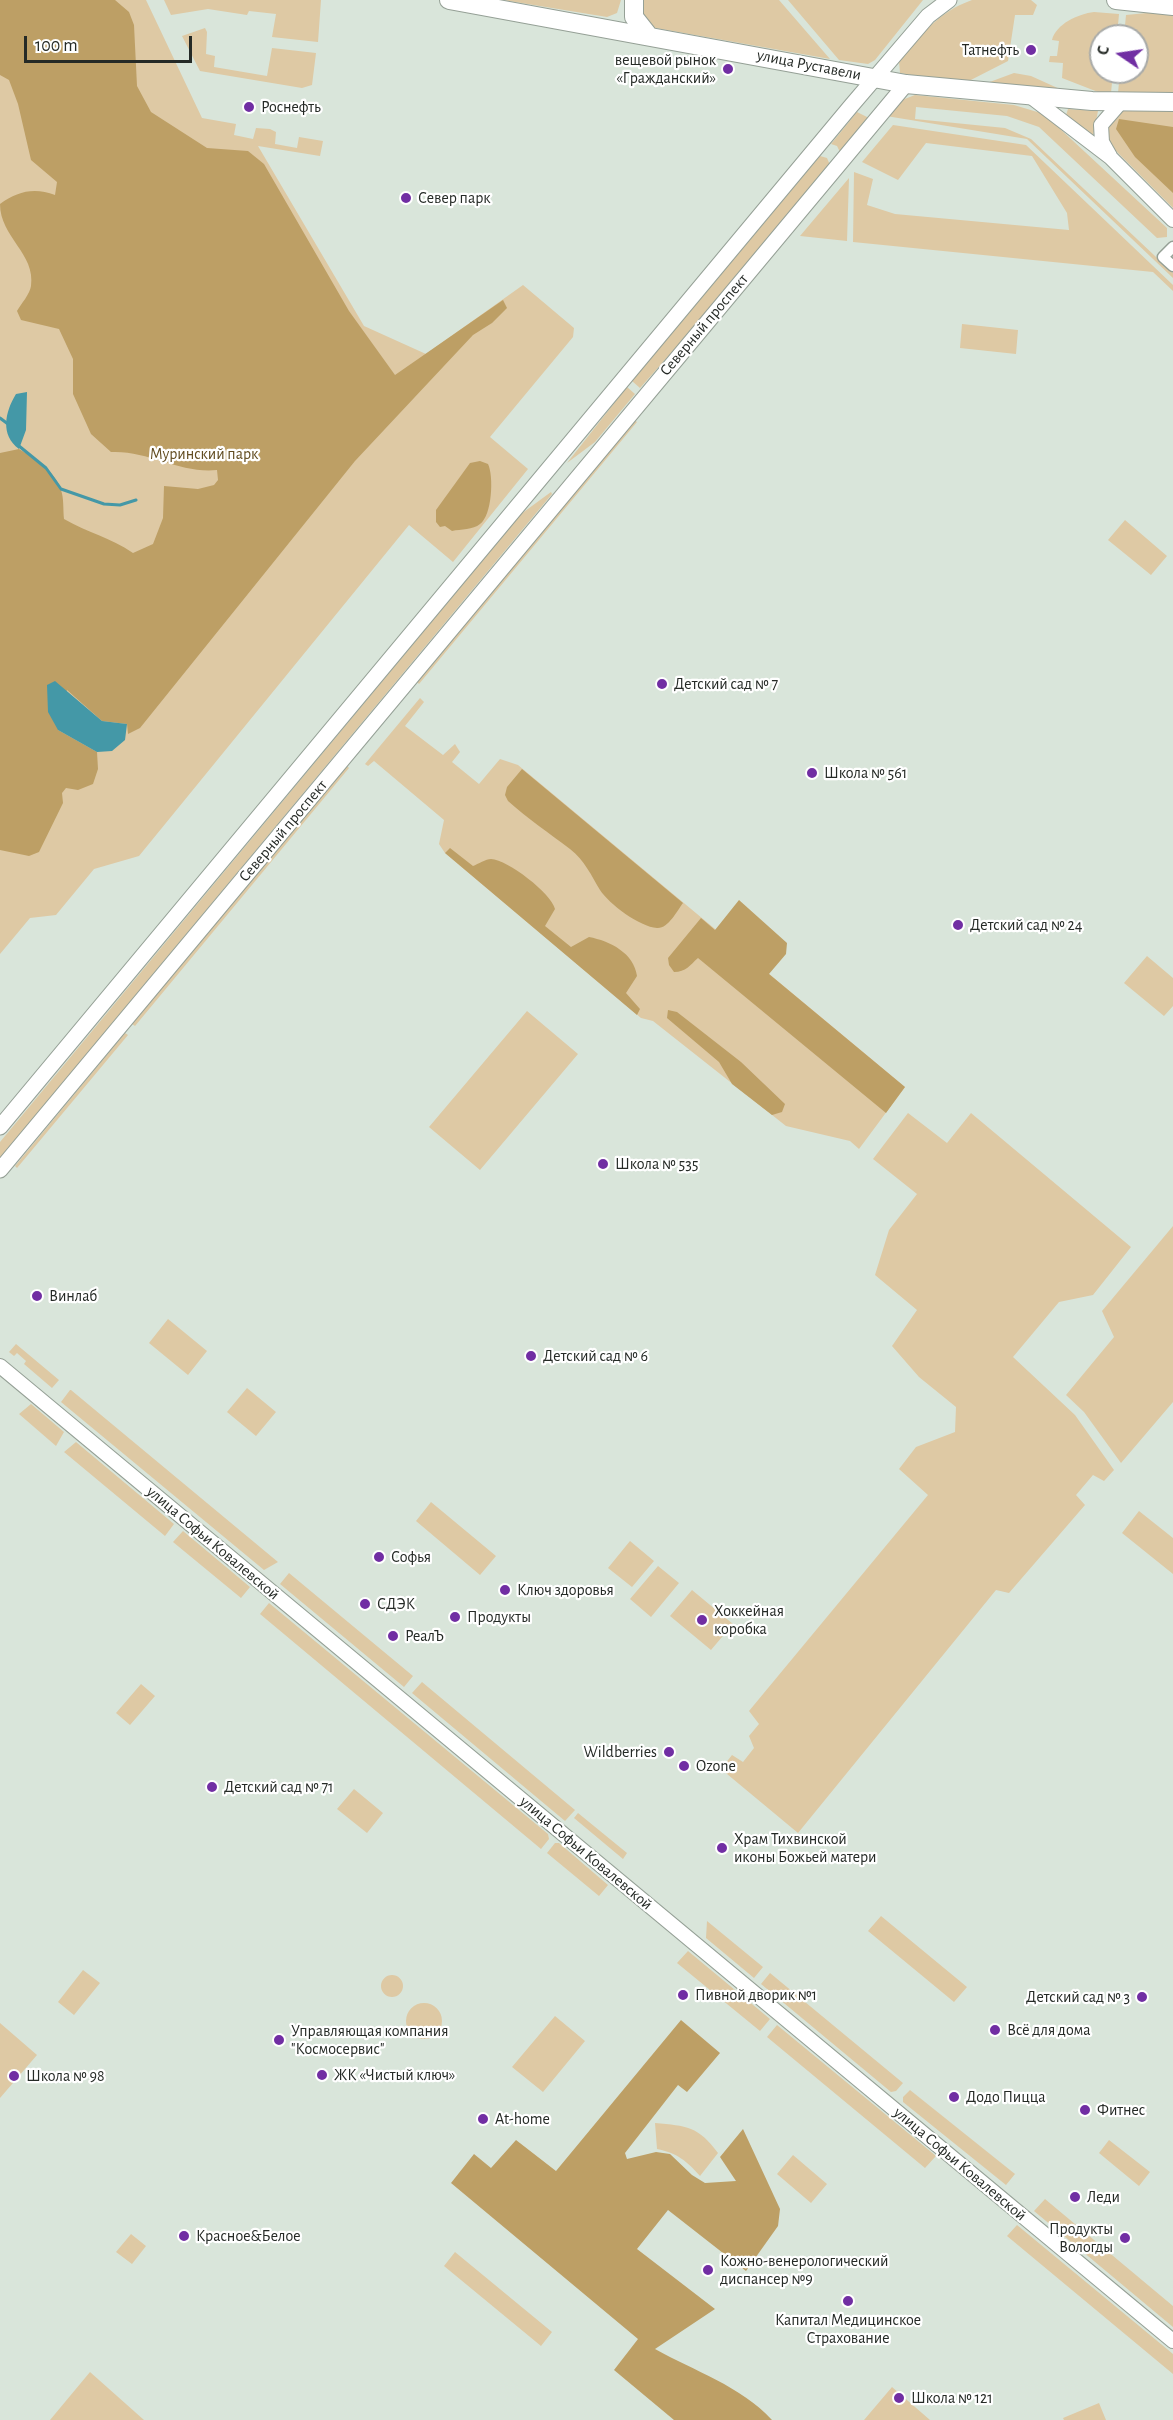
<!DOCTYPE html>
<html>
<head>
<meta charset="utf-8">
<style>
  body { margin:0 }
  #map { position:relative; width:1173px; height:2420px; overflow:hidden; background:#d9e5da; font-family:"Alegreya Sans",sans-serif }
  canvas { display:block }
  .north { position:absolute; left:1089px; top:24px; width:60px; height:60px; box-sizing:border-box; background:#fff; border:2px solid #a8aaa8; border-radius:50%; rotate:283deg; font-size:16px; font-weight:700; line-height:24px; text-align:center; color:#252a26 }
  .north::after { content:''; display:block; margin:auto; width:21px; height:27px; background:#712ea3; clip-path:polygon(50% 0,100% 100%,50% 72%,0 100%) }
  .scale { position:absolute; left:24px; top:36px; width:168px; height:27px; box-sizing:border-box; border:3px solid #252a26; border-top:0; padding-left:8px; font-size:18px; line-height:21px; white-space:nowrap; color:#252a26; -webkit-text-stroke:4px #fff; paint-order:stroke }
</style>
</head>
<body>
<div id="map">
<canvas width="1173" height="2420"></canvas>
<div class="north">С</div>
<div class="scale">100 m</div>
</div>
<script>
const context = document.querySelector('canvas').getContext('2d');
context.lineJoin = 'round';
function fillPath(path, color) { context.fillStyle = color; context.fill(path, 'evenodd'); }
function trace(path, color, width, dash) { context.strokeStyle = color; context.lineWidth = width; context.lineCap = dash ? 'butt' : 'round'; context.setLineDash(dash || []); context.stroke(path); }
function drawText(font, color, halo, rows, align = 'center') {
  context.font = font + ' "Alegreya Sans",sans-serif'; context.lineWidth = 4.5; context.setLineDash([]); context.textBaseline = 'middle'; context.strokeStyle = halo; context.fillStyle = color; for (const [text, x, y, turn = 0] of rows) {
    context.save(); context.translate(x, y); context.rotate((+turn || 0) * Math.PI / 180); context.textAlign = isNaN(turn) ? turn : align; if (halo) context.strokeText(text, 0, 0); context.fillText(text, 0, 0); context.restore();
  }
}
fillPath(new Path2D(`
  M0,0H146L202,118L236,124L234,135L253,139L256,128L270,129L276,132L275,144L297,148L299,137L323,141L320,156L258,146L364,326L426,354L523,285L574,328L573,337L490,437L528,469L453,562L409,525L139,856L94,869L56,915L30,918L0,954Z
  M164,0H321L318,42L272,37L276,14L249,11L247,15L208,9L171,15Z
  M503,0H621L617,13L607,17Z
  M639,0H779L830,59L650,27L644,24Z
  M788,0H923L875,60L868,64L839,60Z
  M972,0H1031L1037,5L1033,15H1015L1008,61L963,84L900,73L899,61C921,35 938,12 972,0Z
  M1094,12L1119,14L1117,36H1101V72H1113L1111,93L1098,92L1062,78L1063,63L1049,62L1050,56H1057L1059,41L1052,40C1056,24 1078,14 1094,12Z
  M1157,12L1173,14V93H1118L1120,72H1137V36H1124L1126,15Z
  M205,28L207,32L206,54L215,56L214,67L267,76L272,48L316,53L312,85L302,88L200,71L182,36Z
  M1014,73L1031,76L1062,90L987,83Z
  M915,95L1014,105L1044,114L1167,228V237L1157,238L1039,127L1007,116L916,107L915,119L1005,128L1031,139L1173,273V278L1027,139L886,116L902,100Z
  M1068,109L1098,111L1093,136L1090,137L1066,115Z
  M1120,110H1173V208L1106,141L1105,126Z
  M857,112L869,118L840,152L837,146L831,144Z
  M893,125L1026,145L1173,285V291L1153,272L853,242L854,172L873,179L867,205L895,214L1069,230L1067,213L1032,156L926,143L898,180L862,162Z
  M820,156L827,158L830,165L695,326L640,388L632,381Z
  M849,178L847,241L800,236Z
  M962,324L1018,330L1016,354L960,348Z
  M627,387L635,394L595,442L567,463Z
  M634,420L637,422L419,684L417,682Z
  M551,492L552,494L0,1158V1142L521,514Z
  M1125,520L1167,556L1151,575L1108,540Z
  M420,698L424,702L405,726L443,755L455,744L460,752L452,762L479,784L500,759L518,765L905,1087L859,1149L850,1141L786,1126L653,1021L641,1018L445,853L439,844L444,820L374,761L368,766L365,764Z
  M347,766L349,768L135,1026L132,1024Z
  M1147,956L1173,978V1006L1164,1016L1124,983Z
  M527,1011L578,1054L480,1170L429,1127Z
  M125,1033L128,1035L17,1168L15,1166Z
  M908,1113L947,1143L971,1113L1131,1247L1093,1295L1059,1302L1013,1357L1075,1415L1114,1470L1104,1481L1093,1475L1076,1495L1085,1505L1009,1593L996,1590L798,1833L721,1769L732,1755L743,1762L754,1748L749,1736L759,1724L749,1711L928,1495L899,1469L916,1447L955,1432L956,1407L919,1377L892,1346L917,1310L875,1275L889,1230L917,1194L873,1159Z
  M1173,1226V1402L1121,1463L1084,1412L1066,1395L1114,1337L1102,1311Z
  M168,1319L207,1351L188,1375L149,1343Z
  M16,1344L59,1380L52,1388L24,1364L26,1361L17,1353L14,1356L9,1352Z
  M247,1388L276,1412L256,1436L227,1412Z
  M70,1390H71L278,1562L264,1570L61,1402Z
  M31,1404L64,1432L56,1446L19,1414Z
  M76,1442L174,1524L165,1536L64,1452Z
  M431,1502L496,1556L480,1575L416,1521Z
  M1139,1511L1173,1538V1574L1122,1533Z
  M183,1531L250,1587L241,1598L173,1542Z
  M630,1541L654,1561L632,1587L608,1568Z
  M658,1566L679,1583L651,1617L630,1599Z
  M289,1573L413,1676L404,1687L280,1584Z
  M692,1590L733,1624L711,1650L670,1616Z
  M269,1603L548,1834L549,1839L541,1849L260,1614Z
  M422,1682L575,1810L565,1821L412,1693Z
  M141,1684L155,1696L130,1725L116,1713Z
  M354,1789L383,1813L367,1833L337,1809Z
  M578,1813L627,1853L623,1859L574,1818Z
  M555,1843H559L608,1885L599,1896L547,1853Z
  M881,1916L967,1987L954,2002L868,1931Z
  M707,1921L763,1967L754,1978L706,1938Z
  M688,1951L770,2019L760,2031L677,1963Z
  M83,1970L100,1983L74,2015L58,2002Z
  M770,1973L903,2083L896,2091L891,2092L761,1984Z
  M381 1986a11 11 0 1 1 22 0a11 11 0 1 1-22 0Z
  M406 2021a18 18 0 1 1 36 0a18 18 0 1 1-36 0Z
  M555,2016L585,2041L543,2092L512,2067Z
  M0,2023L37,2055L0,2098Z
  M777,2025L936,2156L925,2168L767,2037Z
  M910,2090L1015,2174L1006,2185L903,2102V2097Z
  M655,2123C687,2126 698,2126 718,2153L700,2176C687,2161 677,2153 657,2149Z
  M1109,2140L1150,2172L1139,2186L1099,2153Z
  M793,2155L827,2184L811,2203L777,2174Z
  M1045,2199L1173,2306V2327L1034,2211Z
  M1017,2225L1173,2354V2374L1007,2236Z
  M131,2234L146,2246L132,2264L116,2252Z
  M455,2252L552,2332L541,2346L444,2266Z
  M90,2372L144,2420H50Z
  M892,2387L930,2420H864Z
  M1099,2403L1106,2420H1064L1063,2418Z`), '#dec9a4');
fillPath(new Path2D(`
  M0,0H115L129,12L134,25L137,86L151,112L207,148L248,151L264,164L349,311L395,375L503,300L507,308L492,323L473,335L355,461L140,728L128,734L127,724L102,721L67,690L58,730L97,752L98,769L93,784L78,790L66,788L62,793L63,803L39,852L29,856L0,850V453L19,449C34,458 56,472 61,490C64,498 63,510 64,519C88,533 110,537 133,553L153,544L163,518L164,486L198,489L214,485L218,480L217,470C181,474 148,450 111,452L91,434L73,394V359L59,329L21,320L17,311C21,304 30,294 31,286C36,254 0,237 0,204C17,191 35,187 55,195L57,182L31,160L18,104L9,80L0,75Z
  M1119,119L1173,127V193L1135,157L1116,129Z
  M480,461L488,464C494,476 492,516 480,524C473,530 461,529 452,531L445,526L440,527L436,522V510L470,463Z
  M522,769L683,903C677,911 668,929 657,928C640,927 609,904 600,890C591,875 585,861 570,849C549,833 527,818 508,801L505,795L507,787Z
  M450,848L473,866C478,864 486,859 491,859C508,860 551,893 555,909L545,926L571,947L589,937C610,941 634,953 637,976L626,993L640,1009L637,1015L445,853Z
  M739,900L787,943L786,954L769,974L905,1087L886,1113L698,958C690,965 686,972 674,972L669,965L668,958L701,918L715,930Z
  M668,1010L677,1012L741,1062L785,1104L782,1112L772,1115L732,1084L719,1062L667,1018Z
  M681,2020L720,2053L687,2092L678,2085L625,2153L627,2159L656,2152L670,2154L692,2175L705,2183L736,2181L720,2157L743,2129L780,2209L778,2226L746,2271L668,2210L637,2249L715,2309L655,2349C694,2371 741,2386 772,2420H674L614,2370L638,2339L451,2183L474,2154L491,2168L516,2140L556,2171Z`), '#bd9f65');
fillPath(new Path2D(`
  M27,392L26,430L19,449C0,435 5,412 16,394Z
  M55,681L102,721L127,724L125,740L112,751L97,752L58,730L48,712L47,685Z`), '#4498a7');
trace(new Path2D(`
  M0,418L8,424
  M19,446L46,468L61,489L104,504L120,505L136,500`), '#4498a7', 3);
const minor = new Path2D(`
  M1173,247L1163,257L1173,266`);
const tertiary = new Path2D(`
  M1031,97L1111,158L1173,220
  M1110,156L1102,142L1101,125L1121,102
  M0,1366L1173,2341`);
const secondary = new Path2D(`
  M0,1127L851,106L928,16L949,0
  M0,1170L906,84`);
const primary = new Path2D(`
  M449,0L906,84L1092,101L1173,102
  M634,0V17L649,36
  M1116,0L1173,6`);
trace(minor, '#95a096', 13);
trace(tertiary, '#95a096', 16);
trace(secondary, '#95a096', 17);
trace(primary, '#95a096', 20);
trace(minor, '#fff', 10);
trace(tertiary, '#fff', 14);
trace(secondary, '#fff', 15);
trace(primary, '#fff', 18);
for (const [x, y, r, color] of [
  [1031,50,6,"#712ea3"],
  [728,69,6,"#712ea3"],
  [249,107,6,"#712ea3"],
  [406,198,6,"#712ea3"],
  [662,684,6,"#712ea3"],
  [812,773,6,"#712ea3"],
  [958,925,6,"#712ea3"],
  [603,1164,6,"#712ea3"],
  [37,1296,6,"#712ea3"],
  [531,1356,6,"#712ea3"],
  [379,1557,6,"#712ea3"],
  [505,1590,6,"#712ea3"],
  [365,1604,6,"#712ea3"],
  [455,1617,6,"#712ea3"],
  [702,1620,6,"#712ea3"],
  [393,1636,6,"#712ea3"],
  [669,1752,6,"#712ea3"],
  [684,1766,6,"#712ea3"],
  [212,1787,6,"#712ea3"],
  [722,1848,6,"#712ea3"],
  [683,1995,6,"#712ea3"],
  [1142,1997,6,"#712ea3"],
  [995,2030,6,"#712ea3"],
  [279,2040,6,"#712ea3"],
  [322,2075,6,"#712ea3"],
  [14,2076,6,"#712ea3"],
  [954,2097,6,"#712ea3"],
  [1085,2110,6,"#712ea3"],
  [483,2119,6,"#712ea3"],
  [1075,2197,6,"#712ea3"],
  [184,2236,6,"#712ea3"],
  [1125,2238,6,"#712ea3"],
  [708,2270,6,"#712ea3"],
  [848,2301,6,"#712ea3"],
  [899,2398,6,"#712ea3"]
]) { const dot = new Path2D(); dot.arc(x, y, r, 0, 2 * Math.PI); context.fillStyle = color; context.fill(dot); trace(dot, '#fff', 2); }
drawText('16px', '#252a26', '#fff', [
  ["Татнефть",1019,50,"right"],
  ["вещевой рынок",716,60,"right"],
  ["«Гражданский»",716,78,"right"],
  ["Роснефть",261,107],
  ["Север парк",418,198],
  ["Детский сад № 7",674,684],
  ["Школа № 561",824,773],
  ["Детский сад № 24",970,925],
  ["Школа № 535",615,1164],
  ["Винлаб",49,1296],
  ["Детский сад № 6",543,1356],
  ["Софья",391,1557],
  ["Ключ здоровья",517,1590],
  ["СДЭК",377,1604],
  ["Хоккейная",714,1611],
  ["коробка",714,1629],
  ["Продукты",467,1617],
  ["РеалЪ",405,1636],
  ["Wildberries",657,1752,"right"],
  ["Ozone",696,1766],
  ["Детский сад № 71",224,1787],
  ["Храм Тихвинской",734,1839],
  ["иконы Божьей матери",734,1857],
  ["Пивной дворик №1",695,1995],
  ["Детский сад № 3",1130,1997,"right"],
  ["Всё для дома",1007,2030],
  ["Управляющая компания",291,2031],
  ["\"Космосервис\"",291,2049],
  ["ЖК «Чистый ключ»",334,2075],
  ["Школа № 98",26,2076],
  ["Додо Пицца",966,2097],
  ["Фитнес",1097,2110],
  ["At-home",495,2119],
  ["Леди",1087,2197],
  ["Продукты",1113,2229,"right"],
  ["Вологды",1113,2247,"right"],
  ["Красное&Белое",196,2236],
  ["Кожно-венерологический",720,2261],
  ["диспансер №9",720,2279],
  ["Капитал Медицинское",848,2320,"center"],
  ["Страхование",848,2338,"center"],
  ["Школа № 121",911,2398]
], 'left');
drawText('16px', '#252a26', '#fff', [
  ["улица Руставели",809,65,11],
  ["Северный проспект",704,325,-50],
  ["Северный проспект",283,831,-50],
  ["улица Софьи Ковалевской",213,1543,40],
  ["улица Софьи Ковалевской",586,1853,40],
  ["улица Софьи Ковалевской",960,2164,40]
]);
drawText('16px', '#624c20', '#fff', [
  ["Муринский парк",204,454]
]);
</script>
</body>
</html>
